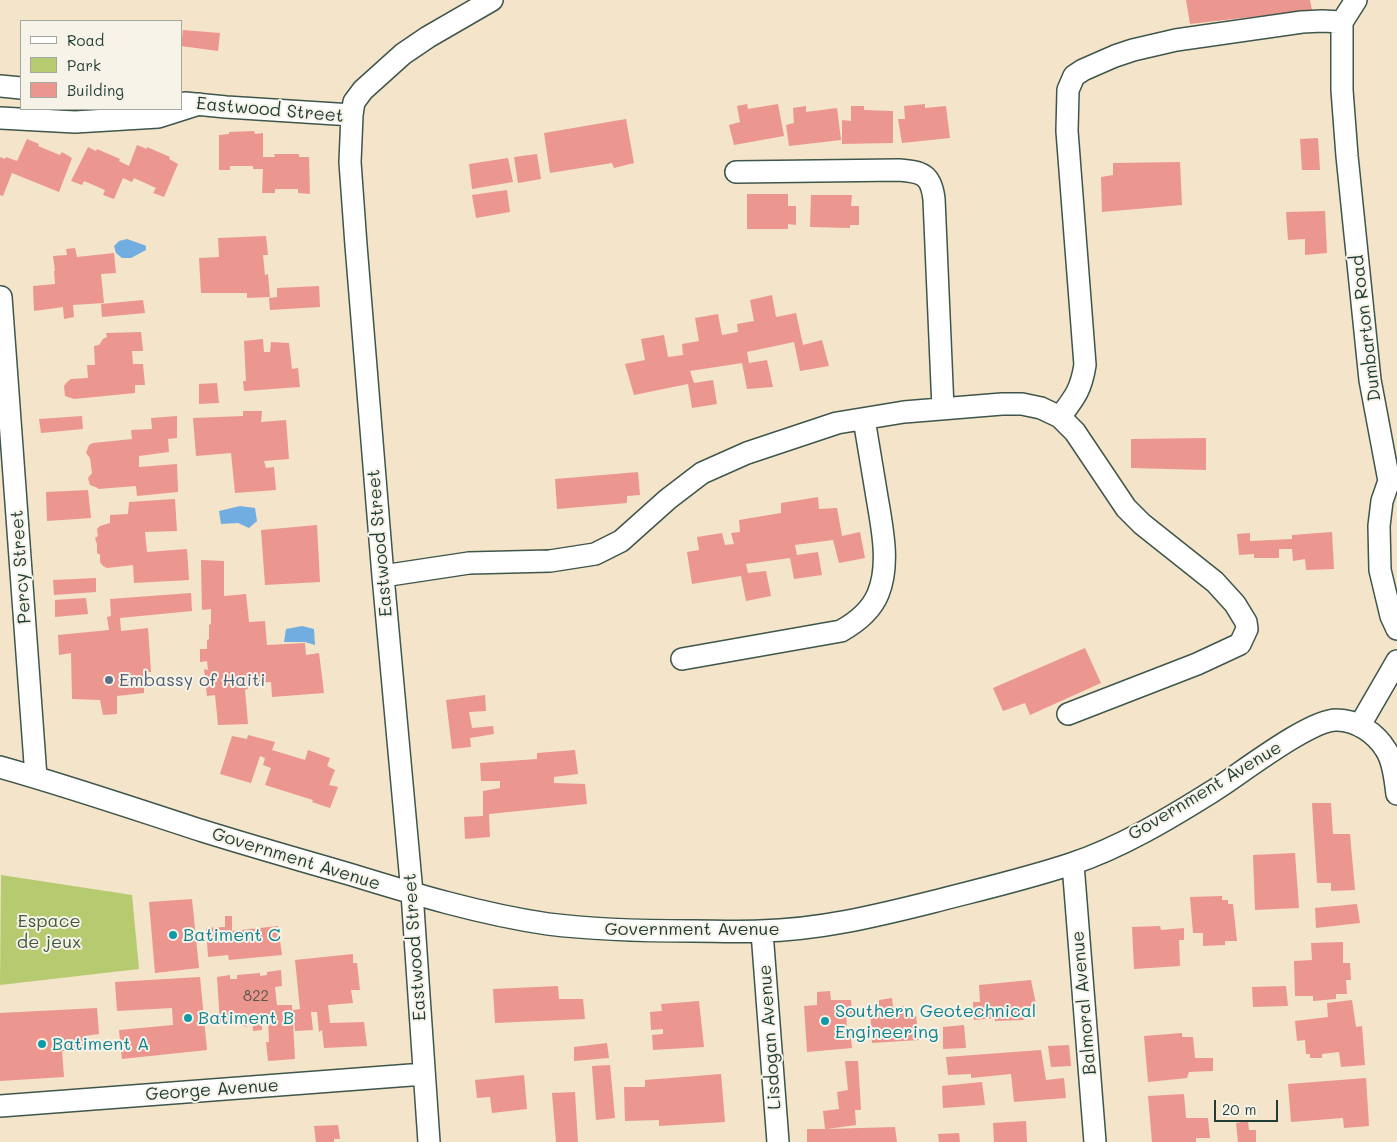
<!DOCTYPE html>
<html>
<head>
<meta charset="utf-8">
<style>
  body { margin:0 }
  #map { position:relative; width:1397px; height:1142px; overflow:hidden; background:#f3e4ca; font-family:Mali,sans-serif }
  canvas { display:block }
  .legend { position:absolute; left:20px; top:20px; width:162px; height:90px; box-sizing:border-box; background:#f7f3e8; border:1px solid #a1aaa0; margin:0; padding:6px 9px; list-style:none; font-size:15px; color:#1f3d34 }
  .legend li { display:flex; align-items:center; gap:10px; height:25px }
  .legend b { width:25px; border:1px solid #a1aaa0 }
  .scale { position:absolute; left:1214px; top:1100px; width:64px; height:22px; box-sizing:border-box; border:2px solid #1f3d34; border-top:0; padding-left:6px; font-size:15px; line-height:18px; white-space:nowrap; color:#1f3d34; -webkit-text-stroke:4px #f7f3e8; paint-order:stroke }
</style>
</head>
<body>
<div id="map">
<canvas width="1397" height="1142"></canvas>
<ul class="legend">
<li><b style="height:6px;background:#fff"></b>Road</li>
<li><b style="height:14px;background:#b6cb6f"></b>Park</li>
<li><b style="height:14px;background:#ec9690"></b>Building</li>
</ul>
<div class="scale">20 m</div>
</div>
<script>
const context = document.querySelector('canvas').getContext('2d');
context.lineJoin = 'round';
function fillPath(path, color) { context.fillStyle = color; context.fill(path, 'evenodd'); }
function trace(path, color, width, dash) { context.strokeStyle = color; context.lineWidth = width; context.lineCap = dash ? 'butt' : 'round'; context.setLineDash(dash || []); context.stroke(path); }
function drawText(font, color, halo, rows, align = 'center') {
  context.font = font + ' Mali,sans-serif'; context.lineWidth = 4; context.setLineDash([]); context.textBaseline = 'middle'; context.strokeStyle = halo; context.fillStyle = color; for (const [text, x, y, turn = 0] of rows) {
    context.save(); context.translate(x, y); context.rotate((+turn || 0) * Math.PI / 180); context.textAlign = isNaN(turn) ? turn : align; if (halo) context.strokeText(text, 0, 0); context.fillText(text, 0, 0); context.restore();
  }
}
fillPath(new Path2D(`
  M1,875L132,895L139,969L0,985Z`), '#b6cb6f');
fillPath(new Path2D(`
  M127,239L144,245L146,246V250L131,258H122L116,253L114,246L119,241Z
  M240,506L255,508L257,521L249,528L238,523L221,524L219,511Z
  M302,626L314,629L315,645L305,642H284L286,629Z`), '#72ade2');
fillPath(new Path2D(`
  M1186,0H1310L1312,10L1190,24Z
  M183,30L220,33L218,51L181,46Z
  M747,104L748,109L778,104L784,136L734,145L729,125L740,122L737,106Z
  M925,104V108L946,106L950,138L902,143L898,119H905L904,106Z
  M806,106V112L837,108L841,140L789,146L786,125L794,123L793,108Z
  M851,106H864V110L893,111V143L842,144V120L851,121Z
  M626,119L634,163L614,168L612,163L550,173L544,133Z
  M254,131L255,134L263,133V157H275L274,154H299V157H309L310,194L298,193V189H275V193H262L263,169H253V166H230V170H219V135L229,134V132Z
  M1318,138L1320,170H1302L1300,139Z
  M27,139L39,144L38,146L60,155L62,152L72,158L59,192L12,173L3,196L0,195V157L5,159L6,157L17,161Z
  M137,145L147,149V147L170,157L169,159L178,164L164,197L153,193L156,188L134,178L132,182L123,178L114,199L103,195L105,190L84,181L82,185L71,181L88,147L96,151L97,149L120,159L119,161L129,166Z
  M537,154L541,179L518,183L514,157Z
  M508,158L513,182L472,189L469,164Z
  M1180,162L1182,205L1102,212L1101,177L1113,175V163Z
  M507,190L510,212L476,218L472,195Z
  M747,194H788V206H796V225L788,224V229H747Z
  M811,195H852L851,206H859V225H850V228L810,227Z
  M1325,211L1327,253L1305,255V239L1288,240L1286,212Z
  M266,236L268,255H263L265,275L268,274L270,297L247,298V293H201L199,258L219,257L218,238Z
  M75,248L77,257L114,253L116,273L101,274L104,303L73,305L74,317L64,319L63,307L34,311L33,286L55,284L54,271H55L53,256L67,255L66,249Z
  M319,286L320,307L270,310L269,298L277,297V288Z
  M772,295L776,317L796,313L803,345L822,340L829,366L800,371L794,342L747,352L749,363L767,360L773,387L747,389L742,363L690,371L694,383L713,380L717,404L692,408L688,384L634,395L625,364L645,360L641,339L664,335L668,357L683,355L682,344L699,341L695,318L718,314L722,335L738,332L737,324L754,321L750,300Z
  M143,300L145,313L102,317L101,304Z
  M141,332L143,351H132L133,364H143L145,385H135V393L74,399L65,396L64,386L67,382L71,379L88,378L87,365H95L94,346L99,345L103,339L107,337L106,333Z
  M263,339L264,352H270L271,342L289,343L292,369L298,368L300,387L244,391L243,381H246L244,341Z
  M217,383L219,403L199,404V384Z
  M243,411H262L261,422L286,420L289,459L264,461L266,468L274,467L276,490L235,493L231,453L196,456L193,418L243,416Z
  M82,416L83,429L41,433L39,419Z
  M177,416V438L168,439L169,452L139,456V467L177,464L178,492L137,496L136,486L98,489V488L90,485L88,478L92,473L90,458L86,453L89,445L93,443L132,439L131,430L152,429L151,418Z
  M1206,438V470L1131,468V439Z
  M638,472L640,495L627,496V503L557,509L555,479Z
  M88,490L91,518L47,521L46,492Z
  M818,497L819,509L837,508L842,536L860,532L865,558L839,563L833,540L795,545L797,555L818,552L822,575L794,579L790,558L746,564L748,573L766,571L771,596L746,601L741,576L692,584L687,552L699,550L697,537L722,533L725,545L734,544L731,533L740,532L739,520L781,513V503Z
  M175,499L177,531L145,532L147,552L187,549L189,580L134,583L133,565L107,568L103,566L100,562V555L97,553V544L95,538L98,536L97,529L100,526L110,523V515L128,514L129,502Z
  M317,525L320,582L265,585L261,530Z
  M1332,532L1334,569L1306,570L1305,559L1293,561L1292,549H1279V558H1254V554L1239,555L1237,534L1250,533V541L1292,539V535Z
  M201,560L224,561V596L246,594L249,622L265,621L267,645L305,643L306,655L319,653L324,693L272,697L271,682L250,683L251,687L245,690L248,724L218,725L215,695L207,696L204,669L208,670L207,661L200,662V649H207V640L209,639V625L211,624V609L202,610Z
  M96,578V592L54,595L53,580Z
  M191,593L192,611L120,618L121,631L148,628L151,672H144V693L117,696V714L103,715L100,700L72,699L71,653L59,655L58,635L109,630L107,617L111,616L110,599Z
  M86,598L88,614L55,617V600Z
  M1085,648L1101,683L1030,715L1025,703L1003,711L993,688Z
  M485,695L486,711L469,712L472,728L493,726L494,734L470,738L471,747L452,749L446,700Z
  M248,735L275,742L272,750L305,760L308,750L330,758L327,766L335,770L329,785L338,787L330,808L312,802L313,800L265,785L271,768L263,765L265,758L260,756L251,783L220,774L232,736L247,739Z
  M575,750L578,774L554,777V783L585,784L587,804L489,814L490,837L465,839L464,817L483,816V791L500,788V781H481L480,763L537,759V753Z
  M1312,803H1331L1333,834H1350L1355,890L1331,891V883H1317Z
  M1295,853L1299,908L1255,910L1253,855Z
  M1222,896V900H1228V904H1233L1237,941H1225V945L1203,946V933H1193L1190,897Z
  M192,899L199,968L155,973L149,902Z
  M1357,904L1360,923L1316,928L1315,908Z
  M225,916H232V931L278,926L282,955L229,960L228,955L208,957L206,928L225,927Z
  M1160,926L1161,930L1184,928V940H1179L1180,966L1134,969L1132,927Z
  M1343,942V963H1350L1351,980H1346L1347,994H1336V999L1313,1001V996H1295L1294,961L1312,960L1311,943Z
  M353,954V963H357L360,990H351L353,1003L328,1005L330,1023L364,1022L367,1046L324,1048L322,1030L319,1032L317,1012H311L313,1030L295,1031L293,1010L300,1009L295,960Z
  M281,970L282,986L275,987L277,1005H292L295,1059L268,1061L266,1042H269L268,1016H262V1030L253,1031L252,1016H247V1027L232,1022L220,1023L217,977L230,975V979H237V975L260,973V976L267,975V972Z
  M200,977L207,1050L122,1059L119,1030L173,1025L172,1008L117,1011L115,982Z
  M1031,980L1037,1009L1023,1011L1024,1020L995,1021V1018L974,1020L973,1002H980L979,985Z
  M558,986L559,999H583L585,1019L495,1023L493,989Z
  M1286,986L1288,1006L1253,1007L1252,987Z
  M830,991L831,1000H851L852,1014H846L847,1028H850L852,1048L807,1052L804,1006L817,1005V992Z
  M892,998L893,1007L904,1006V1016H916L919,1040L872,1043L870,1008H879V1000Z
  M1352,1000L1356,1027L1362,1026L1365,1065L1341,1067L1339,1052L1322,1054V1058H1310V1054H1306L1305,1040L1297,1041L1295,1021L1328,1017L1327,1003Z
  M699,1001L704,1047L653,1050L652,1035L663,1034V1029L651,1030L650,1012L662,1011L661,1004Z
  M97,1008L99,1034L84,1036V1051H62L64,1077L0,1081V1013Z
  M964,1025L966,1048L943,1049V1027Z
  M1182,1033V1037H1193L1195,1058H1213V1071L1189,1072L1187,1078L1148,1082L1144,1036Z
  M607,1043L609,1058L574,1061V1047Z
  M1069,1045L1071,1066L1051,1067L1048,1046Z
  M1041,1050L1046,1080L1064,1078L1066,1098L1014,1102L1011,1074L971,1078V1074L948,1075L946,1057Z
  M845,1061H858L861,1110H855L856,1125L827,1129L895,1127L897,1142H807V1129H825L823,1111L839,1109L837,1092L848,1090Z
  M610,1065L615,1118L596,1120L592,1066Z
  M721,1074L725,1122L659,1126V1120L625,1121L624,1087H645V1080Z
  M524,1075L527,1109L492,1113L490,1097L477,1098L475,1080Z
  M1366,1078L1369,1126L1344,1128L1343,1118L1291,1122L1288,1084Z
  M982,1082L985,1105L943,1108L942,1086Z
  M575,1092L578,1142H556L552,1093Z
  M1184,1094L1186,1118H1208L1210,1138H1196V1142H1152L1148,1096Z
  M1026,1121L1027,1142H994L993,1123Z
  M1248,1121L1249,1130H1256V1142H1238L1236,1123Z
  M338,1125L340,1139H334V1142H316L314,1126Z
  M959,1133L960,1142H939L938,1134Z`), '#ec9690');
const street = new Path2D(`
  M1342,22V90L1347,156L1370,380L1389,481L1382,501L1379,526L1380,570L1391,616L1397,629
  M1342,22L1356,0
  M0,86L21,88
  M185,103L226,107L352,115
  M0,118L75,122L158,117L199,104
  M736,172L899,170C922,172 931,174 934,199L943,409
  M1,297L36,777
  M1060,417C1075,397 1081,390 1085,365L1067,131L1068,90L1074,76L1083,70L1115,56L1133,50L1176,40L1302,22L1322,21L1342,22
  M383,576L469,563L550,561L595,554L621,541L668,499L702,473L747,453L837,423L904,412L1002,404H1022L1041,408L1060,417L1075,432L1126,508L1142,524L1215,582L1235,604L1246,622L1247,629L1240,644L1197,664L1068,714
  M682,659L841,631C857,622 871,611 878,594C891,563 881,523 876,491C872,467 868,443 864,419
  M1360,725L1397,661
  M0,767C68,786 135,809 203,831C251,846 300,860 349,874C414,894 480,914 548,924C596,930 643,931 692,931C714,931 737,932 760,931C818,930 876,916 932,902C978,890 1026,879 1071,864C1120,848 1170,818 1213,791C1239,775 1310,719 1337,720C1356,720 1376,733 1386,750C1394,762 1395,780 1397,794
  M1073,864L1095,1142
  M762,932L778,1142
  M0,1106L424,1074
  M429,1142L412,893L383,576L356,245L350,162L352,115L354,102L363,90L403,54L428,37L492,0`);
trace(street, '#3f564a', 24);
trace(street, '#fff', 21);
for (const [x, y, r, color] of [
  [109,680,5,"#5c6f8a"],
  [173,935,5,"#0f9aa8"],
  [188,1018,5,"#0f9aa8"],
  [825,1021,5,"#0f9aa8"],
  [42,1044,5,"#0f9aa8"]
]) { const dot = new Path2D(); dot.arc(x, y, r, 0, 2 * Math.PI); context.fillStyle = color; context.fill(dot); trace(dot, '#f7f3e8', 2); }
drawText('15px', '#52534b', null, [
  ["822",256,996]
]);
drawText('18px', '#1f3d34', '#f7f3e8', [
  ["Eastwood Street",270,110,5],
  ["Dumbarton Road",1366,328,-97],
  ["Eastwood Street",380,543,-95],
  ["Percy Street",21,567,-94],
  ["Government Avenue",1205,791,-31],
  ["Government Avenue",296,859,17],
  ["Government Avenue",692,929],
  ["Eastwood Street",415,947,-94],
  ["Balmoral Avenue",1084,1003,-95],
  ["Lisdogan Avenue",770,1037,-94],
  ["George Avenue",212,1090,-4]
]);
drawText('18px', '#4e5e75', '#f7f3e8', [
  ["Embassy of Haiti",119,680]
], 'left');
drawText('18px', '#3d5940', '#f7f3e8', [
  ["Espace",49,921],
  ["de jeux",49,942]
]);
drawText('18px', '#0d838f', '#f7f3e8', [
  ["Batiment C",183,935],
  ["Southern Geotechnical",835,1011],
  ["Engineering",835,1032],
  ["Batiment B",198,1018],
  ["Batiment A",52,1044]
], 'left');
</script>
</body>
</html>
